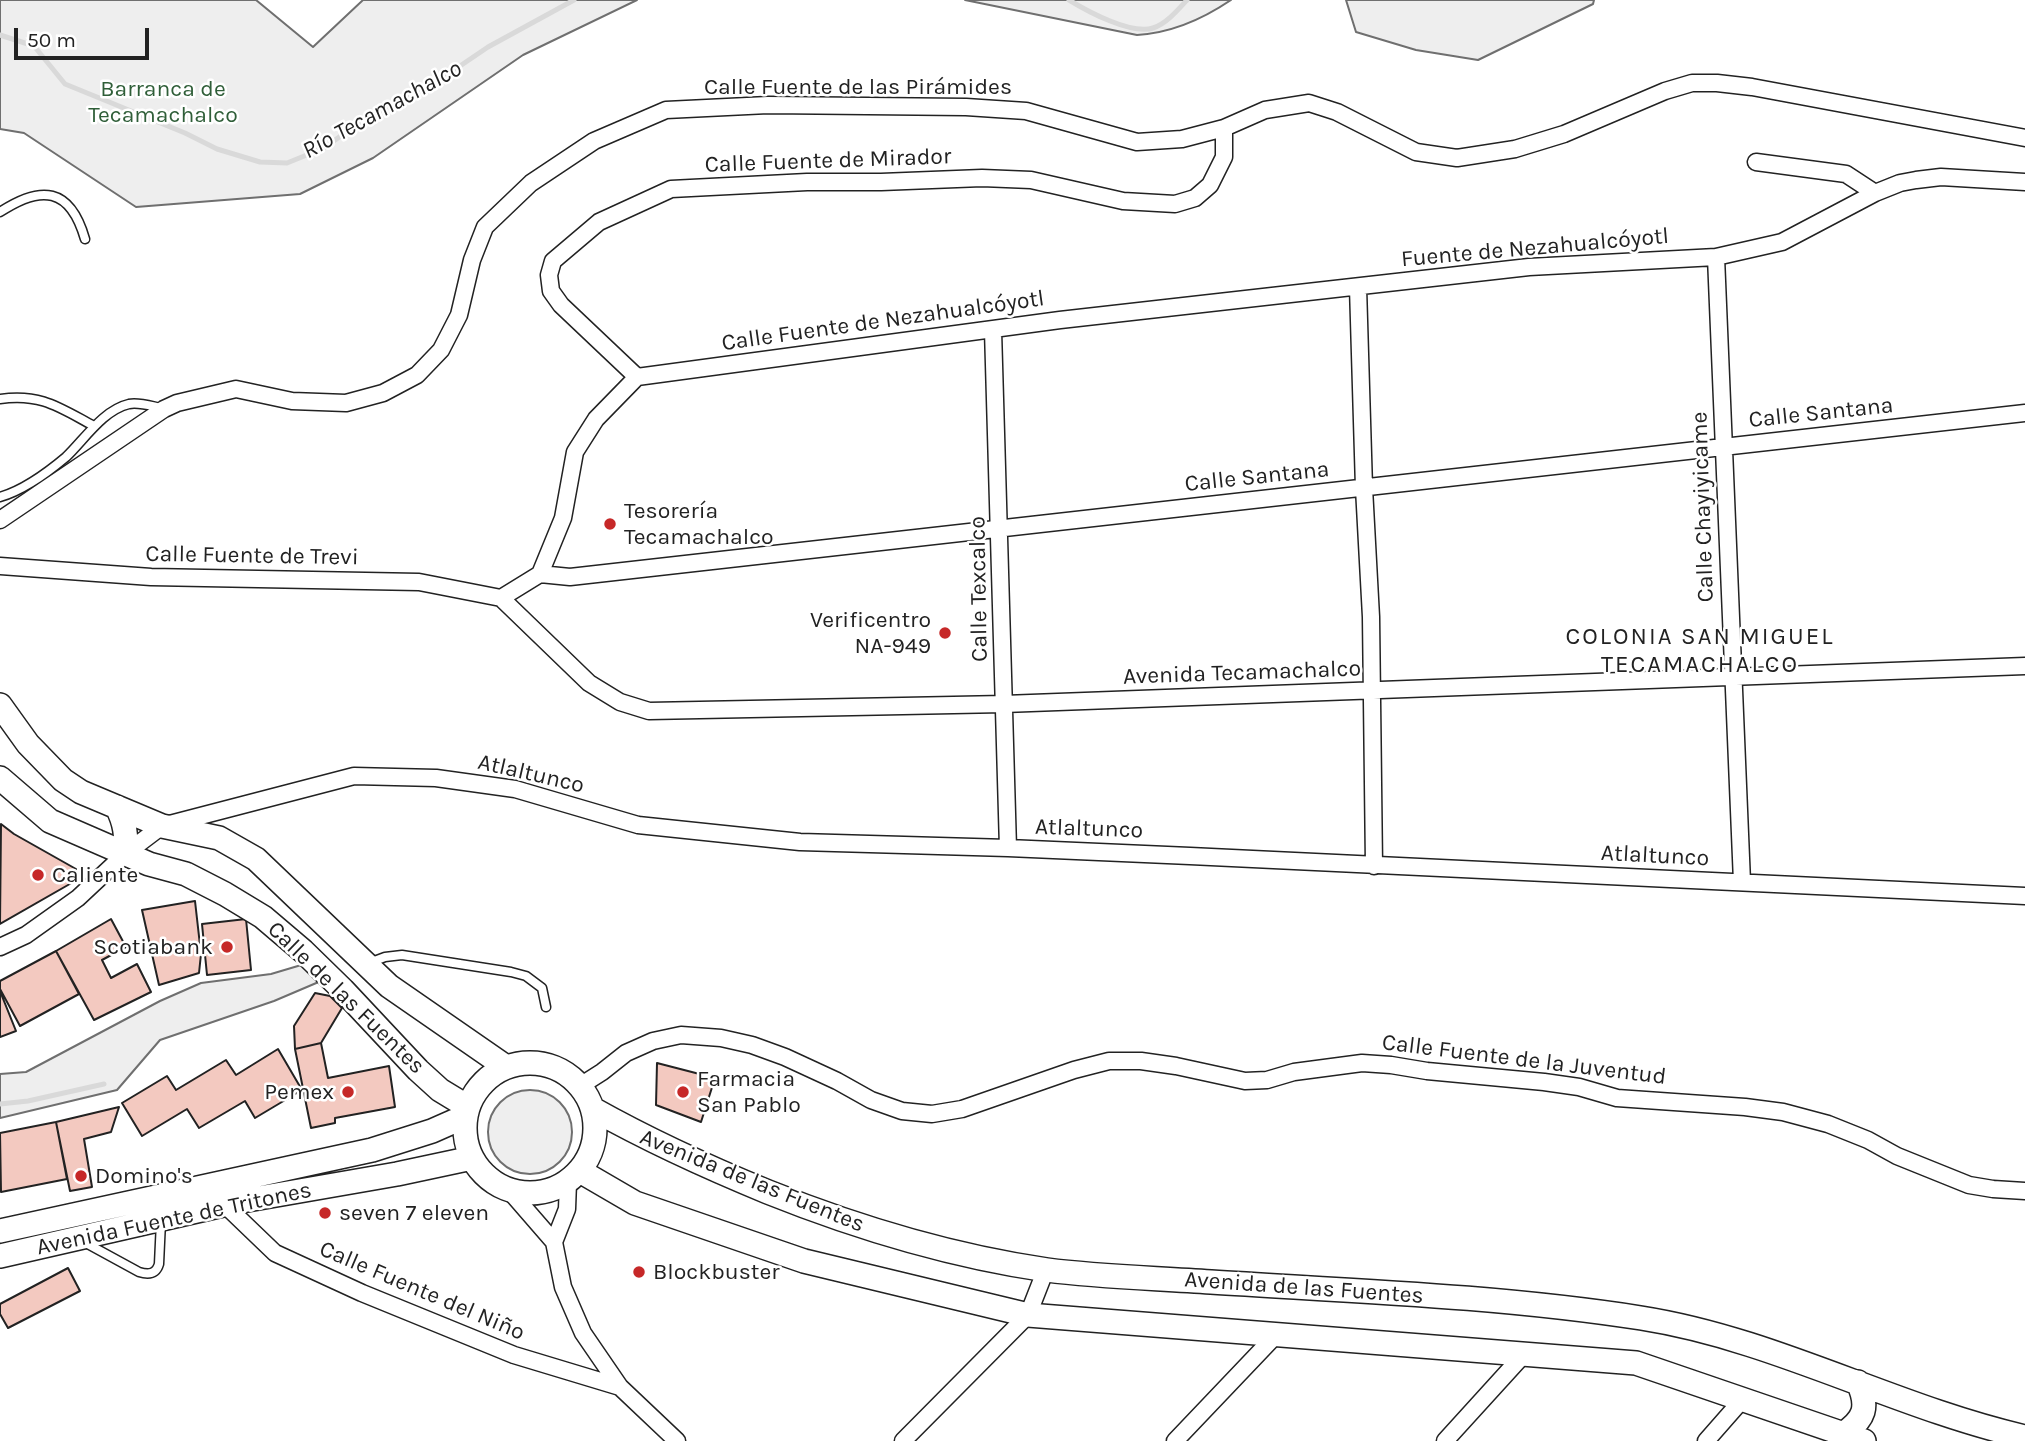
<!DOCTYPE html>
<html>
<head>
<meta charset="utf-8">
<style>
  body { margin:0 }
  #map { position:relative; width:2025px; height:1441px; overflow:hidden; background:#fff; font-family:Karla,sans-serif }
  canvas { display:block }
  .scale { position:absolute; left:14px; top:28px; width:135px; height:32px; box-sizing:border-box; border:4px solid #222; border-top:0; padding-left:9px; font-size:21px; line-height:24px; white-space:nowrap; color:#222; -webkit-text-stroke:5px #fff; paint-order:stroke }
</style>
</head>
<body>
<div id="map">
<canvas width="2025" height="1441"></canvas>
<div class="scale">50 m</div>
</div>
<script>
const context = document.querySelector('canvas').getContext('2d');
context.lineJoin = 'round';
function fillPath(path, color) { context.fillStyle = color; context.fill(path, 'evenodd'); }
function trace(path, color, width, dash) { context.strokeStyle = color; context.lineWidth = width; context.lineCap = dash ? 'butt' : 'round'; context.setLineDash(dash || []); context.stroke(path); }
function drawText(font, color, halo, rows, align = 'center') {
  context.font = font + ' Karla,sans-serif'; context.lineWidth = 5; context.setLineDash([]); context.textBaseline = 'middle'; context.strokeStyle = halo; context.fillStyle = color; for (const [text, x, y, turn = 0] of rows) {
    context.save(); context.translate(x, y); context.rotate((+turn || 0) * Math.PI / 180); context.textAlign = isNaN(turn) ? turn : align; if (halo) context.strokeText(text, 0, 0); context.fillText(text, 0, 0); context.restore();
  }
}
const green = new Path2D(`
  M0,0H256L313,47L363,0H637L523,55L373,158L300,194L136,207L24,133L0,129Z
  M965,0H1231C1203,19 1171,33 1137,35Z
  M1346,0H1594L1593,4L1478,60L1416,50L1356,32Z
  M308,963L321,981L274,1001L160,1040L117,1090L0,1118V1074L26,1072L160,1001L201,983L271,974Z
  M488 1132a42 42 0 1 1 84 0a42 42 0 1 1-84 0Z`);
fillPath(green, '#eee');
trace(green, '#6f6f6f', 2);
trace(new Path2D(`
  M1069,0C1087,11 1131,35 1153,28C1166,24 1178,10 1187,0
  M0,35L34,46L65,84L185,133L217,149L260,162L287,163L324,148L356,125L460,66L488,47L574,0
  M0,1104L28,1101L104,1084`), '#d9d9d9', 5);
const building = new Path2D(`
  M1,824L14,834L76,869L75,881L0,924Z
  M195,901L201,954L199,973L159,985L142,910Z
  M111,919L126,947L102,960L111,978L137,964L151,992L94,1020L56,951Z
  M246,919L251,970L207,975L202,924Z
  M56,951L79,994L20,1026L0,989V981Z
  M0,991L16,1031L0,1037Z
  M315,993L330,996L342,1008L321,1043L295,1049L294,1026Z
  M321,1043L328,1078L389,1066L395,1107L335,1118V1123L311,1128L295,1049Z
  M278,1049L302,1090L255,1118L245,1101L199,1128L187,1109L142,1136L122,1103L167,1076L176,1090L226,1060L236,1075Z
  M657,1063L715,1078L701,1122L656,1105Z
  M119,1107L111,1132L84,1139L92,1187L70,1191L56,1122Z
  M56,1122L67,1179L1,1192L0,1133Z
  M68,1268L80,1291L8,1328L0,1314V1304Z`);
fillPath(building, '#f3c9c0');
trace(building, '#222', 2);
const lane = new Path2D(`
  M0,212C41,185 70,187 85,239
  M0,399C41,393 60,408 94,426
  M0,497C24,490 47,473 66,457C84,440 103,410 129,404C139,402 151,406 161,408
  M369,963L385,957L402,955L511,972L526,976L542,988L546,1007
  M84,1242L139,1272C149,1275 156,1274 159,1264L161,1221`);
const street = new Path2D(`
  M1756,162L1846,174L1875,193
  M1716,257L1742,882
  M1358,287L1364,488L1371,617L1374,866
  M993,330L1008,848
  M637,377L561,305L551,291L549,275L553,261L599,222L671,189L807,182H881L982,178L1031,180L1123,201L1175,204L1195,198L1210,185L1224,157V128
  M0,520L164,409L177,403L236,389L292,401L346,403L383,393L417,375L441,350L459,315L472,260L485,227L531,183L594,141L666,110L768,105L966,107L1026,111L1137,142L1182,139L1224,128L1265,110L1309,103L1337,112L1416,152L1457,158L1515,149L1564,134L1665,91L1692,83H1717L1752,87L2025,138
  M0,566L151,577L419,582L501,598
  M540,574L563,518L575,452L596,419L637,377L1060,320L1529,267L1716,257L1782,242L1875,193L1900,183L1916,180L1941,177L2025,182
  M501,598L589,683L620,702L649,711L1004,704L2025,666
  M501,598L540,574L570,577L2025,413
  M0,947L26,935L78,898L125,854L162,826L354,776L436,778L515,789L638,825L800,842L1008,848L1190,856L2025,896
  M580,1086L602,1072L626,1053L653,1041L681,1035L721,1038L752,1045L785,1057L837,1081L871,1100L902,1111L932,1114L962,1109L1074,1070L1109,1061H1141L1176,1066L1245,1081L1267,1080L1294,1072L1362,1063L1391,1065L1427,1071L1544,1082L1579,1087L1617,1098L1745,1107L1783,1112L1828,1124L1868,1140L1897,1156L1969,1185L1993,1189L2025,1191
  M508,1189L554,1242L563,1287L583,1333L620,1387L677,1441
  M224,1204L275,1253L362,1293L514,1355L620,1387
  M554,1242L567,1209L568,1182
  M903,1441L1028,1315L1046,1269
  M1175,1441L1275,1336
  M1445,1441L1525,1353
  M1706,1441L1742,1400`);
const secondary = new Path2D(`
  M0,705L28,744L63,780L81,792L162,826L219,838L256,859L389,986L506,1067
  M0,778L50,821L149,864L186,874L225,894L263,917L303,951L343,990L418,1070L440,1090L468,1107
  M117,807C125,823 127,836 125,854
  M465 1128a65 65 0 1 1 130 0a65 65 0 1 1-130 0Z
  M593,1109C650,1141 707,1167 768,1192C858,1228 951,1256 1047,1270C1101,1277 1156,1278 1211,1282C1354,1291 1499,1296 1641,1318C1775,1339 1894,1407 2025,1437
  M580,1171L635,1203L804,1261L1028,1315L1636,1363L1864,1441
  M0,1231L372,1150L432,1131L466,1116
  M0,1256L236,1202L397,1174L472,1158
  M1843,1434C1865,1419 1869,1407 1858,1382`);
trace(lane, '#222', 11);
trace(street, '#222', 19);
trace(secondary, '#222', 26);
trace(lane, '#fff', 8);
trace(street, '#fff', 16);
trace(secondary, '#fff', 23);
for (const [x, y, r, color] of [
  [610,524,7,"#c62828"],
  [945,633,7,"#c62828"],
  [38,875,7,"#c62828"],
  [227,947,7,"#c62828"],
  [348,1092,7,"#c62828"],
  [683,1092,7,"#c62828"],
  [81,1176,7,"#c62828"],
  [325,1213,7,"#c62828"],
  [639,1272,7,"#c62828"]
]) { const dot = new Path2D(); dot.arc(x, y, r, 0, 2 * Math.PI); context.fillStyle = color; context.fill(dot); trace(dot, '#fff', 2.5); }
drawText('23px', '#222', '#fff', [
  ["Calle Fuente de las Pirámides",858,87],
  ["Calle Fuente de Mirador",828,161,-2],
  ["Fuente de Nezahualcóyotl",1535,248,-5],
  ["Calle Fuente de Nezahualcóyotl",883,321,-8],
  ["Calle Santana",1821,413,-6],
  ["Calle Santana",1257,477,-6],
  ["Calle Chayiyicame",1703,507,-92],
  ["Calle Fuente de Trevi",252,556,1],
  ["Calle Texcalco",979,589,-91],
  ["Avenida Tecamachalco",1242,673,-2],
  ["Atlaltunco",531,774,13],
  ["Atlaltunco",1089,829,2],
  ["Atlaltunco",1655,856,3],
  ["Calle de las Fuentes",346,998,44],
  ["Calle Fuente de la Juventud",1524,1060,7],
  ["Avenida de las Fuentes",752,1181,22],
  ["Avenida Fuente de Tritones",174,1219,-12],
  ["Avenida de las Fuentes",1304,1288,4],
  ["Calle Fuente del Niño",422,1291,23]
]);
drawText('23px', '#2f5e38', '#fff', [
  ["Barranca de",163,89],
  ["Tecamachalco",163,115]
]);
drawText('23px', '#222', '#fff', [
  ["Tesorería",624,511],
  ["Tecamachalco",624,537],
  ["Verificentro",931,620,"right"],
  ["NA-949",931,646,"right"],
  ["Caliente",52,875],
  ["Scotiabank",213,947,"right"],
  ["Farmacia",697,1079],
  ["San Pablo",697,1105],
  ["Pemex",334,1092,"right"],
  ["Domino's",95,1176],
  ["seven 7 eleven",339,1213],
  ["Blockbuster",653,1272]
], 'left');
drawText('italic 24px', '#222', '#fff', [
  ["Río Tecamachalco",382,110,-29]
]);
context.letterSpacing = '2px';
drawText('24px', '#222', '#fff', [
  ["COLONIA SAN MIGUEL",1700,637],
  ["TECAMACHALCO",1700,665]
]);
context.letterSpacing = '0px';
</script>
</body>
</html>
